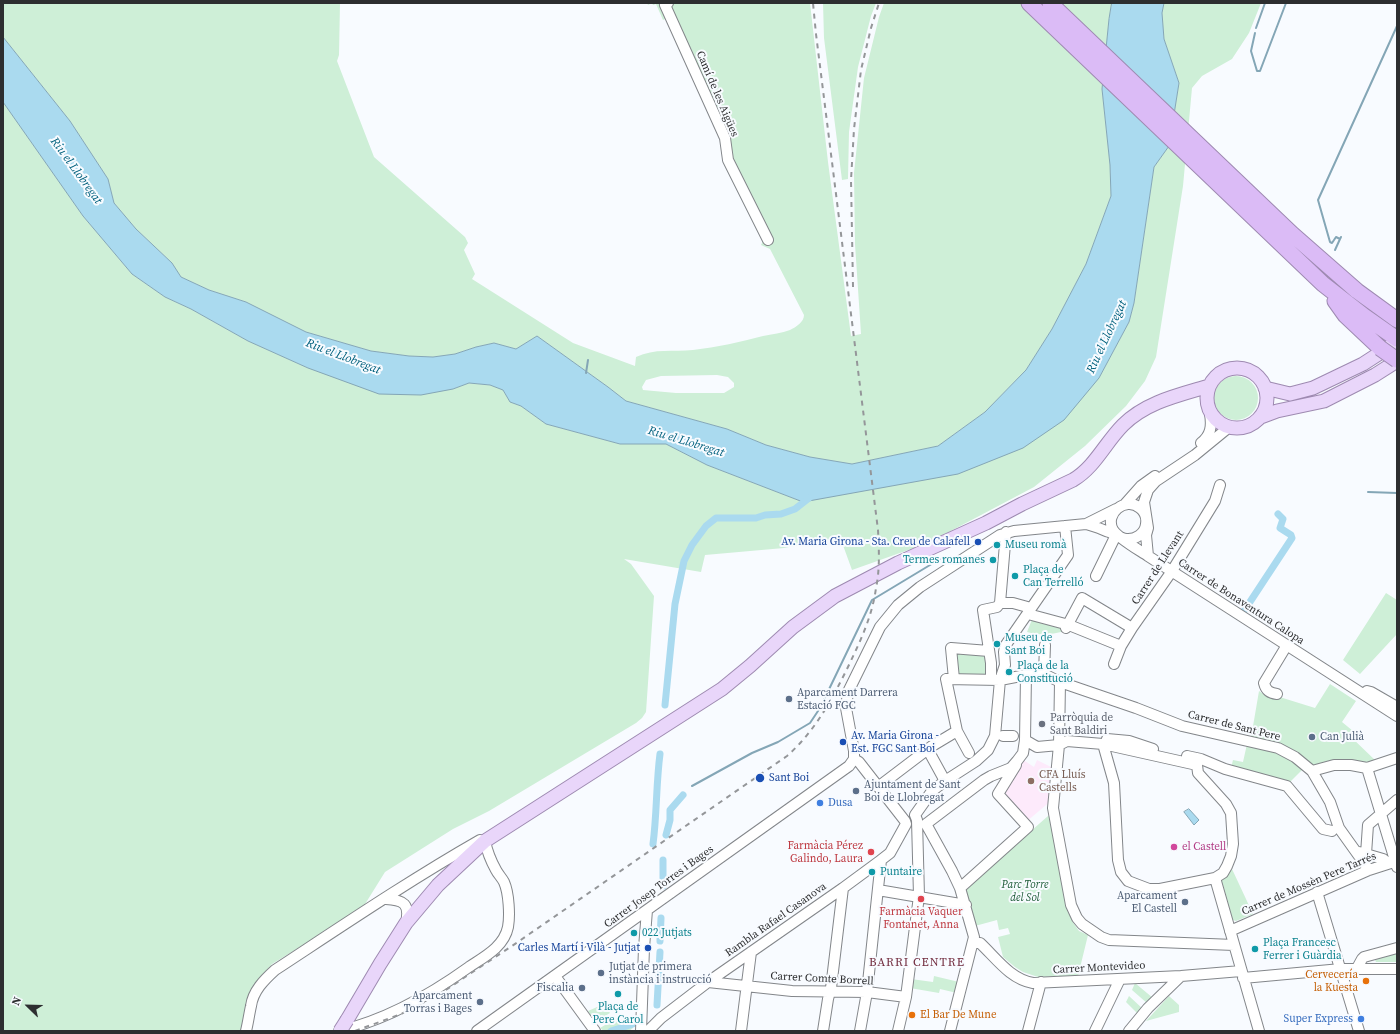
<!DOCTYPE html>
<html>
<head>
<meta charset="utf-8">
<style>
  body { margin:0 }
  #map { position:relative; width:1400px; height:1034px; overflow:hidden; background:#f8fbff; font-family:"Source Serif 4",serif }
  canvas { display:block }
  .frame { position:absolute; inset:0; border:4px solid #2d2e30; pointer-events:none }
  .north { position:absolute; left:8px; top:986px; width:40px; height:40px; -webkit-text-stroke:3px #f8fbff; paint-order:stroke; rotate:293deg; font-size:11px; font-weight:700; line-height:16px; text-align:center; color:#2d2e30 }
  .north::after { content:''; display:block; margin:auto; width:14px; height:18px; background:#2d2e30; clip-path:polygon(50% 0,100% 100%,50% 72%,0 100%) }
</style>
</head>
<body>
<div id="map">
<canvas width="1400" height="1034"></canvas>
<div class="frame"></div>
<div class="north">N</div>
</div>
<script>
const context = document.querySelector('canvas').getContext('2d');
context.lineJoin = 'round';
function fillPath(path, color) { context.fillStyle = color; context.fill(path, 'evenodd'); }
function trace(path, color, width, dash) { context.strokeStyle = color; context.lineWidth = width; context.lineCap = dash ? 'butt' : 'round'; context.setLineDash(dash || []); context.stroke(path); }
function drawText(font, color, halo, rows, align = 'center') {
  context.font = font + ' "Source Serif 4",serif'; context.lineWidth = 4; context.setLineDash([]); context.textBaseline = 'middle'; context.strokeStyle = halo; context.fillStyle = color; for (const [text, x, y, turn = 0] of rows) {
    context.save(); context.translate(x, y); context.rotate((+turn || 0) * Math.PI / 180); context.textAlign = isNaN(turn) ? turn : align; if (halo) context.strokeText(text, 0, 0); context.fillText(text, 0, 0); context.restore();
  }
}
fillPath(new Path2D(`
  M1022,759L1034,767L1037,760L1055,769L1052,800L1026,822L1000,793Z`), '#fdeafb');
fillPath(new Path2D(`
  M3,3H340L339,55L337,61L374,157L465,237L468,243L464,250L475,274L472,279L573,343L635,366L636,357C655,348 673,352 693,350C717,347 741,342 763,336C772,334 782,333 790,330C796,327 804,322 804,315L770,249L761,245L763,241L726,161L718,131L669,17L663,20L656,4L653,5L652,3L648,5L647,3H810L828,162L851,336L861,334L855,244L854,173L864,78L879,17L884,3H1112L1109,19L1102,89L1110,165L1111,196L1086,264L1052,329L1026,370L985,412L938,446L852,464L810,457L766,445L727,429L626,401L608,387L537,336L516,349L494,343L476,347L455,354L433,357L409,356L371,351L306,332L246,302L209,290L181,277L172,263L136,229L114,203L108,179L70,121L3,37ZM717,375L728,377L734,383V387L724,393H676L643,390L642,387L646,380L661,376Z
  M823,3H876L871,16L858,67L849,132L848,179L842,180L824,38Z
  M1164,3H1261L1249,33L1232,59L1202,76L1192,88L1183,186L1156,357L1145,381L1126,406L1085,446L1034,487L928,543L852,570L840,537L784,548L705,555L701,572L624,559L631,564L654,596L646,712L642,718L636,723L489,811L453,829L385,872L362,909L272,964L257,981L244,1015L241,1031H3V102L83,216L132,274L165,297L191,309L248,341L308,368L453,389L469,383L490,385L503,390L510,402L521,406L546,424L620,444H666L707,465L803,502L1099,378L1129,322L1134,303L1154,167L1169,146L1179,83L1164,39L1162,13Z
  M1214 398a22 22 0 1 1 44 0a22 22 0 1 1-44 0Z
  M1386,593L1397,600V634L1360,674L1343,660Z
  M1033,617L1051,623L1067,630C1053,635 1040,636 1027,632Z
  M954,650L988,653L990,676H957Z
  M1330,684L1356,701L1342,722L1353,731L1350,736L1377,762L1332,763L1315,768L1251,738L1259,691L1266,696L1268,693L1270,694L1315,708Z
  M1247,744L1280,751L1304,768L1288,784L1231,768L1233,760L1243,762Z
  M1048,816L1053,818L1072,921L1079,931L1088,935L1078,976L1038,977L1023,972L1015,967L1003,957L998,937L1010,934L1008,928L999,930L997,920L975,926L964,890Z
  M1232,869L1253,914L1236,921L1230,919L1220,880Z
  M1397,952V962H1376L1375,960Z
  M934,976L959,982L957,993L940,989L939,993L910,988L911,979L933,982Z
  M1135,983L1153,998L1148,1004L1132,990Z
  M1129,996L1143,1009L1138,1014L1126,1002Z
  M1169,996L1179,1005V1012L1146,1021Z
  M604,1004L610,1013L595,1022L588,1011Z
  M624,1019L634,1022L633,1028L629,1031H604L600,1028L605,1025Z`), '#ceefd7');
const water = new Path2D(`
  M1112,3H1164L1162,13L1164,39L1179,83L1169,146L1154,167L1134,303L1129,322L1099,378L1064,420L1023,448L958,474L803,502L707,465L666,444H620L546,424L521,406L510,402L503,390L490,385L469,383L453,389L421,395L379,394L308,368L248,341L191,309L165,297L132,274L83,216L3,102V37L70,121L108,179L114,203L136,229L172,263L181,277L209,290L246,302L306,332L371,351L409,356L433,357L455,354L476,347L494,343L516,349L537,336L608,387L626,401L727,429L766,445L810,457L852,464L938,446L985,412L1026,370L1052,329L1086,264L1111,196L1110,165L1102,89L1109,19Z
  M1189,809L1199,820L1194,825L1184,812Z`);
fillPath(water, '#aadaef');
trace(water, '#84a6b6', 1);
trace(new Path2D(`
  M1256,28L1265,3
  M1255,33L1251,51L1257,71H1260L1286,3
  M1341,237L1340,239L1336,237L1332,243L1330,242L1318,200L1397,26
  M1335,250L1340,239
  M586,373L588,360
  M1368,492L1397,493
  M692,786L752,753L778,742L810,723L820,708L872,600L940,559`), '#84a6b6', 2);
trace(new Path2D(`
  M1244,611L1292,538L1291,535L1280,528L1283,519L1278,514
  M665,705L675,604L684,561L692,545L706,526L716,518H756L765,515L781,514L795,509L809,498
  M666,835L670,820V810L683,795
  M653,844C657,814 656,784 660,754
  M663,886V860
  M660,941L661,918
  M657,1005L660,952
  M611,1031L633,1024`), '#aadaef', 7);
const minor = new Path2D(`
  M668,3L665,5L725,138L728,160L768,240
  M1201,443C1211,435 1212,426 1210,414
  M1125,504L1141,486L1155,476
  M1086,524C1094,526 1101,529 1109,532C1115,534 1120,538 1126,539C1135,540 1145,534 1146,524C1147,518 1145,512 1140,508C1125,496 1104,514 1113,530C1118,538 1139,550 1148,556L1397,716
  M1148,556L1146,535L1148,528L1144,502L1148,490L1156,481L1195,455L1228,428
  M1096,576L1116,535
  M1000,603H1013L1031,608
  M1028,614L1069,625L1121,646
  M1066,628L1082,598L1132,628
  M1114,664L1121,646L1132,628L1172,571L1215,501L1220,485
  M1044,674L1045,645
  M954,679L951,648L989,651
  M991,679V663L983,610L997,607L1000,603L1006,532
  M1060,682L1059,745L1053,808L1071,905L1077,918L1082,924L1101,937L1109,940L1234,945
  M1367,691L1371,692L1397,707
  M1277,694C1270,693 1266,691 1264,683L1287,645
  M1003,736H1013
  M1107,739L1129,741L1153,749
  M1025,740L1037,747L1059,745L1067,741L1103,744L1197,765L1198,773L1226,804L1231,813L1233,844L1231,856L1227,866L1223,873L1215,878L1160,889H1149L1128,881L1121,872L1118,860L1114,783L1103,744
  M928,750L945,781
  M969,753L957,731L946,679L1000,680L1026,675L1044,674L1060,682L1136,708L1182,726L1278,748L1295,757L1312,771L1330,802L1339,828L1369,870
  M1187,756L1201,759L1225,769L1287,786L1323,829L1332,831
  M1367,768L1397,867
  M1312,771L1334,765H1351L1367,768L1397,758
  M878,787L932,746L957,731
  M926,824L952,871L960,888L974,937L950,1031
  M926,824L984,780L991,776L1011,768L1017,761L1023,753L1025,740L1026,675
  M1359,852L1383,859L1388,863
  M1366,854L1368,825L1397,800
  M1215,878L1259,1031
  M960,888L1028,827L998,794L1016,765
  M878,890L966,905
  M1317,892L1359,1031
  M386,899C404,900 410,904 406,923
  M1230,931L1369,870L1397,861
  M973,944L976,943H980C996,958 1010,979 1033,983L1181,976L1241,971
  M1356,970L1362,959L1364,957L1397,948
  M555,976L595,1031
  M1243,978L1341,969H1397
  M708,982L792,991L867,992L906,997
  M246,1031C248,1023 249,1015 251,1006C253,991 264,980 275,970C342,926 410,880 480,840
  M339,1031C386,1020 430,995 469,967C484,957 504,947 508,927C510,916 509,893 504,882C502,878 498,874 496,870C491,861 487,851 485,841
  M477,1031L849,766L854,759V751L846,708L848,692L880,627L898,605L920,587L1000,535L1014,531L1086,524L1116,509
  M641,1031L644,948L647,910
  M648,1031L661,1018L708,982L843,888L881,860L890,853L906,824L905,821L859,762L854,759
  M741,1031L751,952
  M823,1031L828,999L831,988L843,888
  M860,1031L867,992L881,860
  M898,1031L906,997L919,896L917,820L915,815L932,791L945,781L976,761L988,750L995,736L1000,680L1005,665L1004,652L1005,646L1068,555L1065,526
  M1028,1031L1041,982
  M1095,1031L1120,979
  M1129,1031L1148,1008L1181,976`);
const major = new Path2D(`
  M1207 398a30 30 0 1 1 60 0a30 30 0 1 1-60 0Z
  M1265,388L1290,394L1313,388L1363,364L1397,342
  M1261,417L1277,411L1324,401L1375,375L1397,361
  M347,1020L380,964L406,923L438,885L485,841L722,689L750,666L793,627L835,596L898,563L986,523L1022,504L1073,480C1095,467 1105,443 1123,425C1146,402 1179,395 1209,386`);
const highway = new Path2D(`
  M1029,3L1323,284L1364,316L1397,339
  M1050,3L1292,234L1357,291L1397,320
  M1335,301L1345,315L1380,348`);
trace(minor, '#83868a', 12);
trace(major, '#9e8ab1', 15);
trace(highway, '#9e8ab1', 17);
trace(minor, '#fff', 10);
trace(major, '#e9d6fa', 13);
trace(highway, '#dbbbf6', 15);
trace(new Path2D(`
  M853,287L851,180L854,129L861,70L871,28L879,3
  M355,1031L401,1014L438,995L512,946L787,756C814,732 830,703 846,671C859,644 872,618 876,588C880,569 879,550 878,530L816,34L813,3`), '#949699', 2, [5, 5]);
const majorBridge = new Path2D(`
  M340,1031L347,1020`);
const highwayBridge = new Path2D(`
  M1380,348L1397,360`);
trace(majorBridge, '#9e8ab1', 15, []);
trace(highwayBridge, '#9e8ab1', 17, []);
trace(majorBridge, '#e9d6fa', 13);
trace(highwayBridge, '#dbbbf6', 15);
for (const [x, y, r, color] of [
  [978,542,4,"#1a4fb4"],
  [997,545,4,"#0f9aa8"],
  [993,560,4,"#0f9aa8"],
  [1015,576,4,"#0f9aa8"],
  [997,644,4,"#0f9aa8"],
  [1009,672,4,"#0f9aa8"],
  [789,699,4,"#5c6f8a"],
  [1042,724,4,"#6b7280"],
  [1312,737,4,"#5c6f8a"],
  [843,742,4,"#1a4fb4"],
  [760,778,5,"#1a4fb4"],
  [1031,781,4,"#8d6e63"],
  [856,791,4,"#5c6f8a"],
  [820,803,4,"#3f7fe0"],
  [1174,847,4,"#d1479c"],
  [871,852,4,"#e0444e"],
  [872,872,4,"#0f9aa8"],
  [921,899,4,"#e0444e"],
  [1185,902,4,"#5c6f8a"],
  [634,933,4,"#0f9aa8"],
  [648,948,4,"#1a4fb4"],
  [1255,949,4,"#0f9aa8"],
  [601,973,4,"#5c6f8a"],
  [1366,981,4,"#e8710a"],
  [582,988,4,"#5c6f8a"],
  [618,994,4,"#0f9aa8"],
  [480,1002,4,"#5c6f8a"],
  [912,1015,4,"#e8710a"],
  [1361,1019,4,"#3f7fe0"]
]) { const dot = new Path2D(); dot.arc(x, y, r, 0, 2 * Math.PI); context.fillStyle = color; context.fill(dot); trace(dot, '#f8fbff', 1.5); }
drawText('11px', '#2d2e30', '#f8fbff', [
  ["Camí de les Aigües",717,94,67],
  ["Carrer de Llevant",1158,568,-57],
  ["Carrer de Bonaventura Calopa",1241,602,33],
  ["Carrer de Sant Pere",1234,726,14],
  ["Carrer de Mossèn Pere Tarrés",1309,884,-23],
  ["Carrer Josep Torres i Bages",659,887,-36],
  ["Rambla Rafael Casanova",776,920,-35],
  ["Carrer Montevideo",1099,968,-3],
  ["Carrer Comte Borrell",822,979,3]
]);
drawText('11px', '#164399', '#f8fbff', [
  ["Av. Maria Girona - Sta. Creu de Calafell",970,542],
  ["Av. Maria Girona -",851,736,"left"],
  ["Est. FGC Sant Boi",851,749,"left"],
  ["Sant Boi",769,778,"left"],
  ["Carles Martí i Vilà - Jutjat",640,948]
], 'right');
drawText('11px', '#0d838f', '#f8fbff', [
  ["Museu romà",1005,545],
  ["Termes romanes",985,560,"right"],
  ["Plaça de",1023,570],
  ["Can Terrelló",1023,583],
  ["Museu de",1005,638],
  ["Sant Boi",1005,651],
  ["Plaça de la",1017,666],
  ["Constitució",1017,679],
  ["Puntaire",880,872],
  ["022 Jutjats",642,933],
  ["Plaça Francesc",1263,943],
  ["Ferrer i Guàrdia",1263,956],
  ["Plaça de",618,1007,"center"],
  ["Pere Carol",618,1020,"center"]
], 'left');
drawText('11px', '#4e5e75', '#f8fbff', [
  ["Aparcament Darrera",797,693],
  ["Estació FGC",797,706],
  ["Can Julià",1320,737],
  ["Ajuntament de Sant",864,785],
  ["Boi de Llobregat",864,798],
  ["Aparcament",1177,896,"right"],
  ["El Castell",1177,909,"right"],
  ["Jutjat de primera",609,967],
  ["instància i instrucció",609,980],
  ["Fiscalia",574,988,"right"],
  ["Aparcament",472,996,"right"],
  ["Torras i Bages",472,1009,"right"]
], 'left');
drawText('11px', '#5b616d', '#f8fbff', [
  ["Parròquia de",1050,718],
  ["Sant Baldiri",1050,731]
], 'left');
drawText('11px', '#785e54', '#f8fbff', [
  ["CFA Lluís",1039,775],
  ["Castells",1039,788]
], 'left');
drawText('11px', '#366cbe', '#f8fbff', [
  ["Dusa",828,803],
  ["Super Express",1353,1019,"right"]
], 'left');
drawText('11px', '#be3a42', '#f8fbff', [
  ["Farmàcia Pérez",863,846],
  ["Galindo, Laura",863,859],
  ["Farmàcia Vaquer",921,912,"center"],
  ["Fontanet, Anna",921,925,"center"]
], 'right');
drawText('11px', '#b23c85', '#f8fbff', [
  ["el Castell",1182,847]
], 'left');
drawText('italic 11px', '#1b5a35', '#f8fbff', [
  ["Parc Torre",1025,885],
  ["del Sol",1025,898]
]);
drawText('11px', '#c56008', '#f8fbff', [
  ["Cervecería",1358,975],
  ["la Kuesta",1358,988],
  ["El Bar De Mune",920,1015,"left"]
], 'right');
drawText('italic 12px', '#00607d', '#f8fbff', [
  ["Riu el Llobregat",76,171,54],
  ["Riu el Llobregat",1107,337,-65],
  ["Riu el Llobregat",343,357,21],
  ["Riu el Llobregat",686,442,17]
]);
context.letterSpacing = '1px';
drawText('12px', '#722c3e', '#f8fbff', [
  ["BARRI CENTRE",917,963]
]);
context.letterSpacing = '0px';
</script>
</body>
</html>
